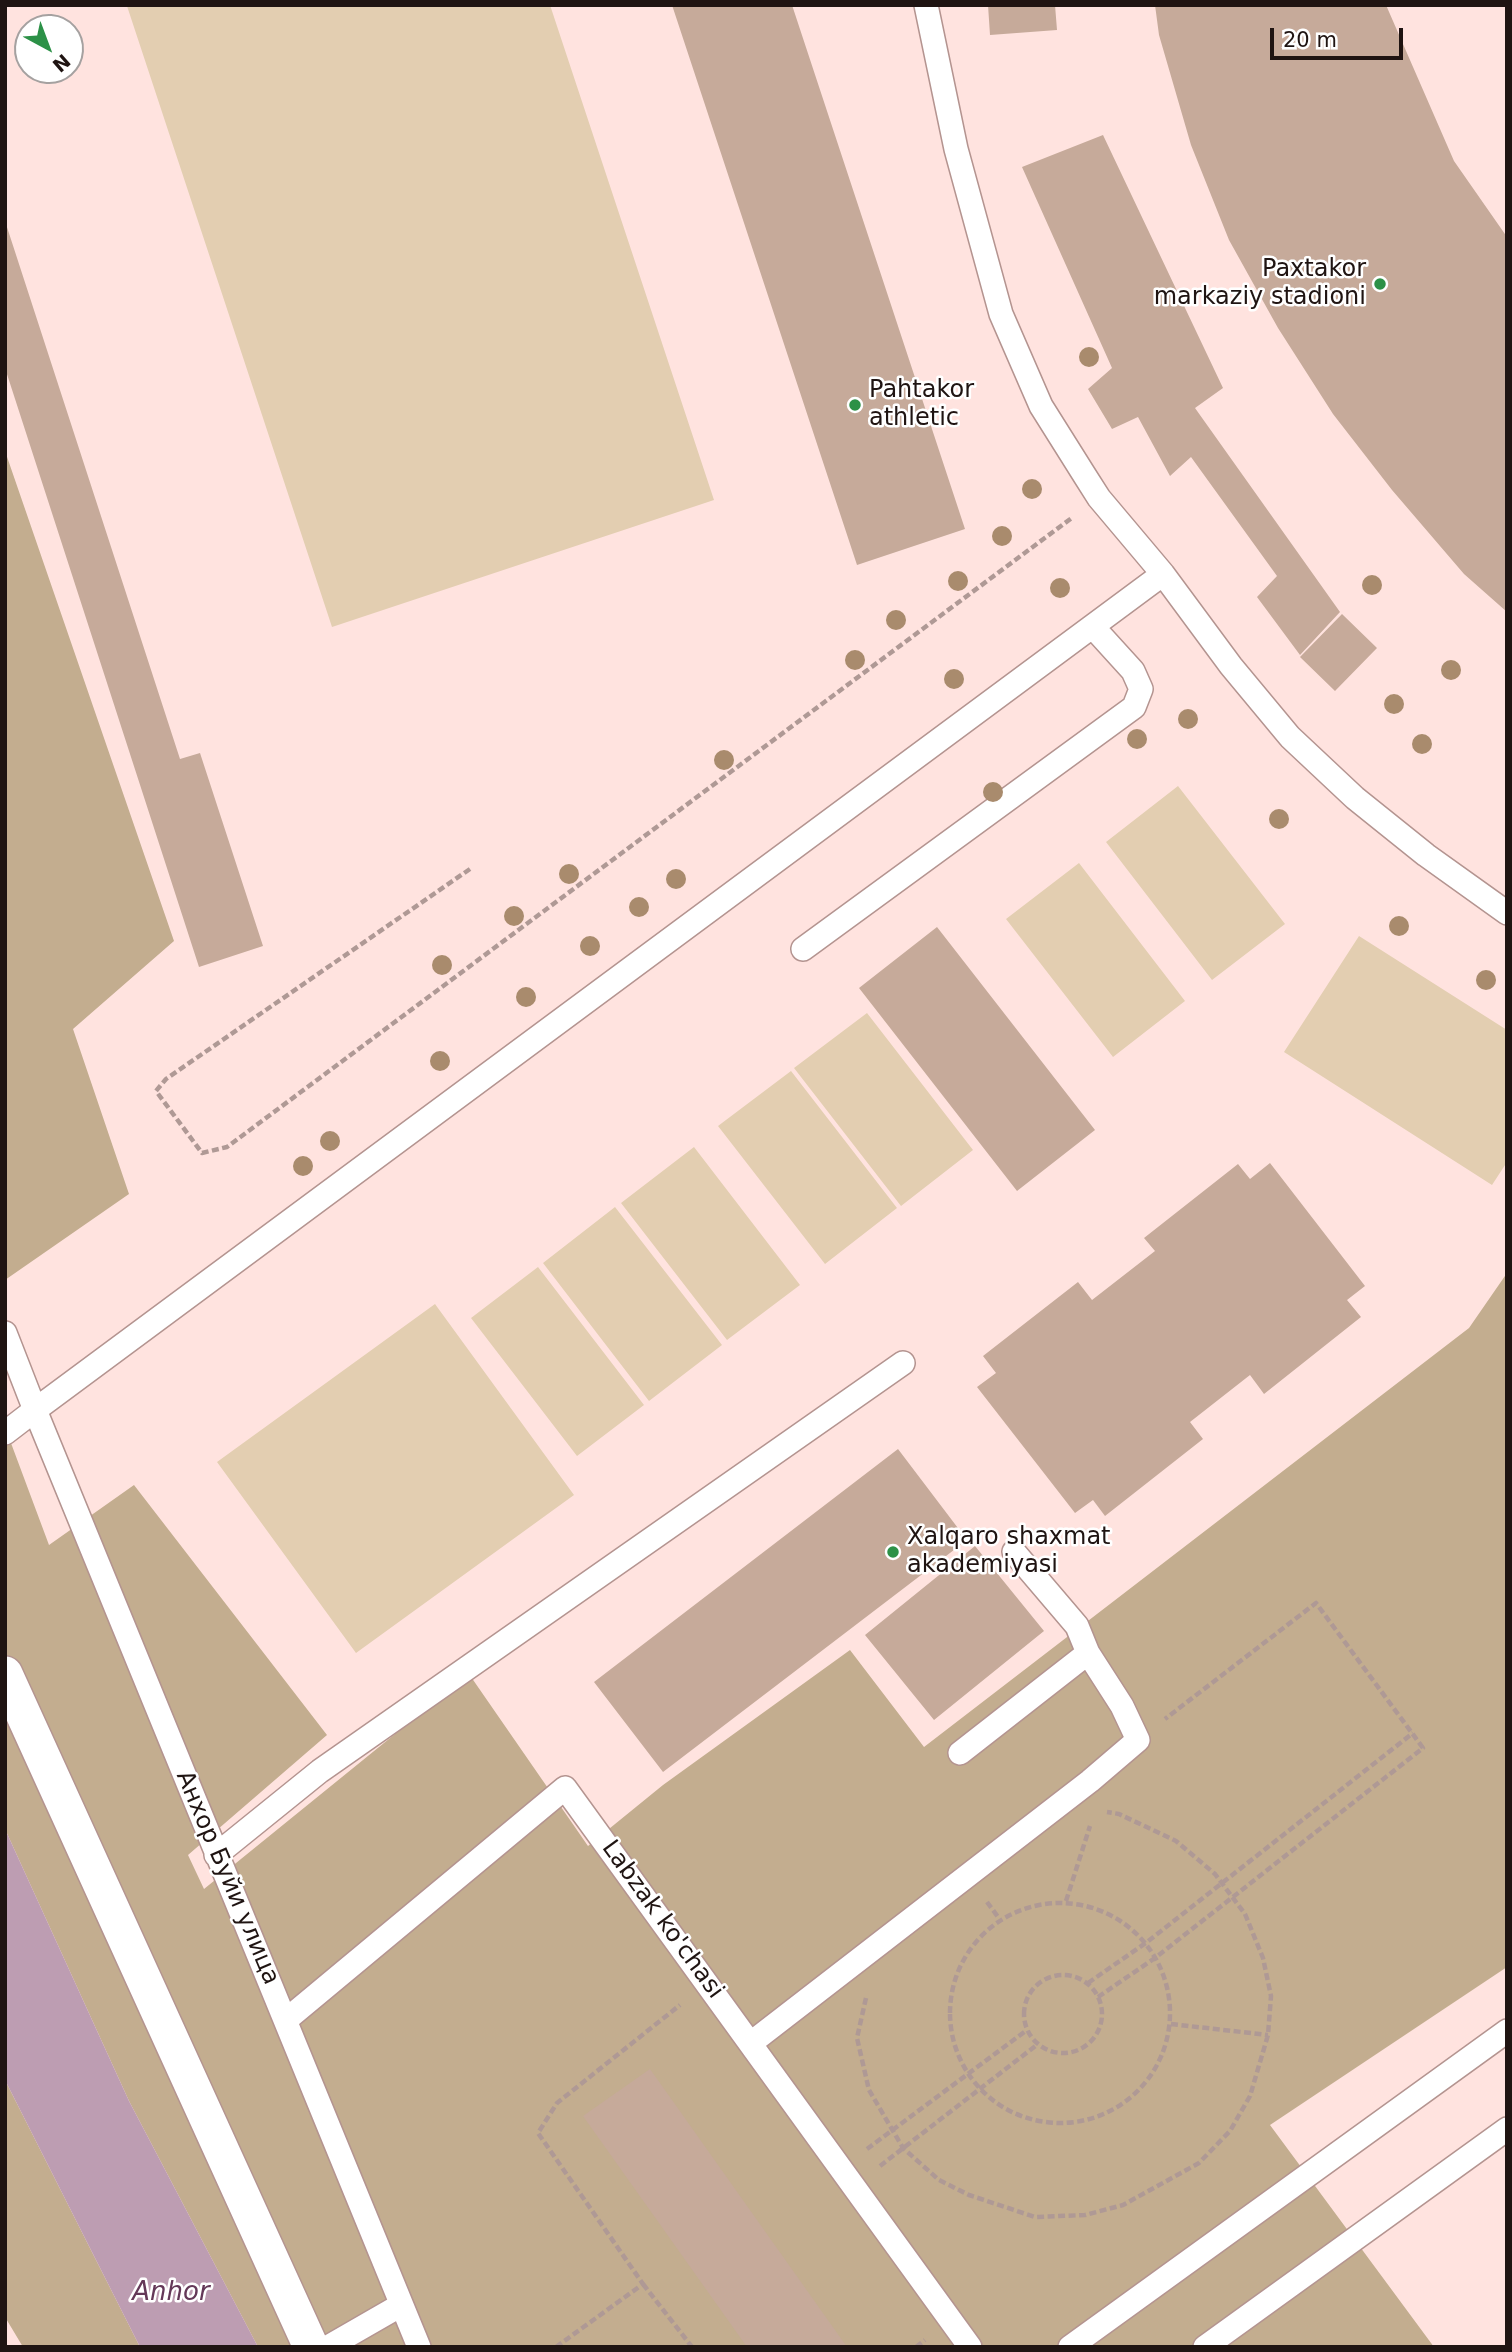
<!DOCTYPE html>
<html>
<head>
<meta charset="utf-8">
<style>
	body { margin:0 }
	#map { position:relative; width:1512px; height:2352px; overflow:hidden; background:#ffe3df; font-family:"DejaVu Sans",sans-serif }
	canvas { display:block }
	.frame { position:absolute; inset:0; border:7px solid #1f1412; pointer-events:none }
	.north { position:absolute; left:14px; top:14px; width:70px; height:70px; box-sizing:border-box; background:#fff; border:2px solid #a5a1a0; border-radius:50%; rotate:139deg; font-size:19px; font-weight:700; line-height:28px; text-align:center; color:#1f1412 }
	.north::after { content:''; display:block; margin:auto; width:24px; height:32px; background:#2c9147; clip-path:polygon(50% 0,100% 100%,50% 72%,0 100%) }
	.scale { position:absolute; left:1270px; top:28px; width:133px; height:32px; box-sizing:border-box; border:4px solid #1f1412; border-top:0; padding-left:9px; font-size:21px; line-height:24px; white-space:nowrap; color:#1f1412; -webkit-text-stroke:5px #fff; paint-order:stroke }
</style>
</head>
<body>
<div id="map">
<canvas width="1512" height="2352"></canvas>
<div class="frame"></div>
<div class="north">N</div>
<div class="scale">20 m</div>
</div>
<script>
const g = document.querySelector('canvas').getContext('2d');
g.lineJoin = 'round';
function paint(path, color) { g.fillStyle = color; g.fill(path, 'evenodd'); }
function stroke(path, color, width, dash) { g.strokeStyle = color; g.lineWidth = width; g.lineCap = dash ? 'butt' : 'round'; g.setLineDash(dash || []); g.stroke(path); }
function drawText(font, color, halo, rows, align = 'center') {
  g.font = font + ' "DejaVu Sans",sans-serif'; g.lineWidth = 5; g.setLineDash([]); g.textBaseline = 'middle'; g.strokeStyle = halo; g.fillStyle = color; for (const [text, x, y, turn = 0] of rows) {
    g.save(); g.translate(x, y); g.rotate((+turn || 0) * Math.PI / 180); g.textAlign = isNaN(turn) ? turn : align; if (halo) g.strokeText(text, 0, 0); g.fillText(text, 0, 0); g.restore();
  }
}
paint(new Path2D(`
	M130,5H550L714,500L332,627L127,6Z
	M1178,786L1285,924L1212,980L1106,842Z
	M1079,863L1185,1001L1113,1057L1006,919Z
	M1359,936L1507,1030V1162L1492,1185L1284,1052Z
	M867,1013L973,1150L901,1206L794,1068Z
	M791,1071L897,1208L825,1264L718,1126Z
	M694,1147L800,1285L727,1340L621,1203Z
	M615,1207L722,1345L649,1401L543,1263Z
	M538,1267L644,1405L577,1456L471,1318Z
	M435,1304L574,1495L356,1653L217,1462Z`), '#e3ceb1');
paint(new Path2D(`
	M5,451L174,941L73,1029L129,1194L5,1280Z
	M1507,1273V1967L1270,2125L1434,2347H258L129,2101L5,1829V1427L49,1545L134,1485L327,1735L188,1855L204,1889L469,1674L588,1846L663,1785L850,1650L924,1747L1469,1328Z
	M5,2080L140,2347H23L5,2317Z`), '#c3ad8f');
paint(new Path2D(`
	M5,1829L129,2101L258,2347H140L5,2080Z`), '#bd9db2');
paint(new Path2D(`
	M672,5H792L965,529L857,565Z
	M988,5H1055L1057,30L990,35Z
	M1155,5H1386L1454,161L1507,237V612L1464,574L1392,490L1333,414L1278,328L1229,240L1191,145L1159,35Z
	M1103,135L1223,388L1195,408L1340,612L1300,655L1257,597L1277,576L1191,457L1170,476L1138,417L1112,429L1088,389L1112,368L1022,167Z
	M5,221L180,759L200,753L263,946L199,967L5,368Z
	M1342,614L1377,648L1335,691L1300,657Z
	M937,927L1095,1130L1017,1191L859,988Z
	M1270,1163L1365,1286L1347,1300L1361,1317L1264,1394L1250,1375L1190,1422L1203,1439L1105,1516L1093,1500L1075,1513L977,1387L996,1373L983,1356L1078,1282L1092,1300L1155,1251L1144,1238L1238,1164L1250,1179Z
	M898,1449L967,1540L663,1772L594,1682Z
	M975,1546L1044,1631L934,1720L865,1635Z
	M650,2069L847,2347H747L583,2116Z`), '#c6aa9a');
const service = new Path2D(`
	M926,5L956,149L1001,314L1041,406L1085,476L1099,498L1163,574L1231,666L1290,737L1355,798L1426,855L1507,913
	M803,949L1134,707L1141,689L1133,671L1093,627
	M5,1333L35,1410L5,1433
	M960,1753L1088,1653
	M216,1855L320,1771L903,1363
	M286,2020L565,1788L970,2347
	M751,2043L1090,1781L1138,1740L1122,1706L1088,1653L1077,1626L1014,1552
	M328,2347L401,2305
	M419,2347L35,1410L1163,574
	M1070,2347L1507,2031
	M1205,2347L1507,2129`);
const pedestrian = new Path2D(`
	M5,1674L311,2347`);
stroke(service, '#b49490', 26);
stroke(pedestrian, '#b49490', 38);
stroke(new Path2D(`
	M470,869L166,1079L156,1091L202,1153L227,1147L1073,517
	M1066,1901L1090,1826
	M987,1902L1001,1921
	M950 2013a110 110 0 1 1 220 0a110 110 0 1 1-220 0Z
	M1024 2014a39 39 0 1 1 78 0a39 39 0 1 1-78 0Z
	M1088,1983L1147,1942L1413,1733
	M1098,1997L1155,1958L1423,1748L1316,1603L1165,1719
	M866,1998L857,2038L869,2090L903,2148L939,2180L969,2195L1035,2217L1085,2215L1123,2205L1199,2163L1230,2131L1250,2096L1268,2035L1271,1996L1263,1958L1245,1914L1215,1874L1176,1841L1119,1814L1107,1812
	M1171,2024L1268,2035
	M867,2149L1027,2030
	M880,2166L1038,2044
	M643,2284L692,2347
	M5,2346L6,2347
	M556,2347L643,2284L538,2133L557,2103L680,2005
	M916,2347L925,2340`), '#af9995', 4.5, [7, 3.5]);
stroke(service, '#fff', 23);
stroke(pedestrian, '#fff', 35);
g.fillStyle = '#a98b6d';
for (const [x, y] of [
	[1089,357],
	[1032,489],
	[1002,536],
	[958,581],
	[1372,585],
	[1060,588],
	[896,620],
	[855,660],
	[1451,670],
	[954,679],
	[1394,704],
	[1188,719],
	[1137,739],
	[1422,744],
	[724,760],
	[993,792],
	[1279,819],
	[569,874],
	[676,879],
	[639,907],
	[514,916],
	[1399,926],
	[590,946],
	[442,965],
	[1486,980],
	[526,997],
	[440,1061],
	[330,1141],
	[303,1166]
]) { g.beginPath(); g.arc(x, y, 10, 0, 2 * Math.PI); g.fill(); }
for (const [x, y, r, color] of [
	[1380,284,7,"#2c9147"],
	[855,405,7,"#2c9147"],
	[893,1552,7,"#2c9147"]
]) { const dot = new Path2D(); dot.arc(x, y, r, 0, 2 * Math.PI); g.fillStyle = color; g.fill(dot); stroke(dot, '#fff', 2.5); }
drawText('24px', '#1f1412', '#fff', [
	["Paxtakor",1366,270,"right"],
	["markaziy stadioni",1366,298,"right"],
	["Pahtakor",869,391],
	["athletic",869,419],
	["Xalqaro shaxmat",907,1538],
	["akademiyasi",907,1566]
], 'left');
drawText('24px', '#1f1412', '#fff', [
	["Анхор Буйи улица",227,1878,67],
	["Labzak ko'chasi",662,1920,54]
]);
drawText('italic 26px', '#643858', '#fff', [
	["Anhor",171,2293]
]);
</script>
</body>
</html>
